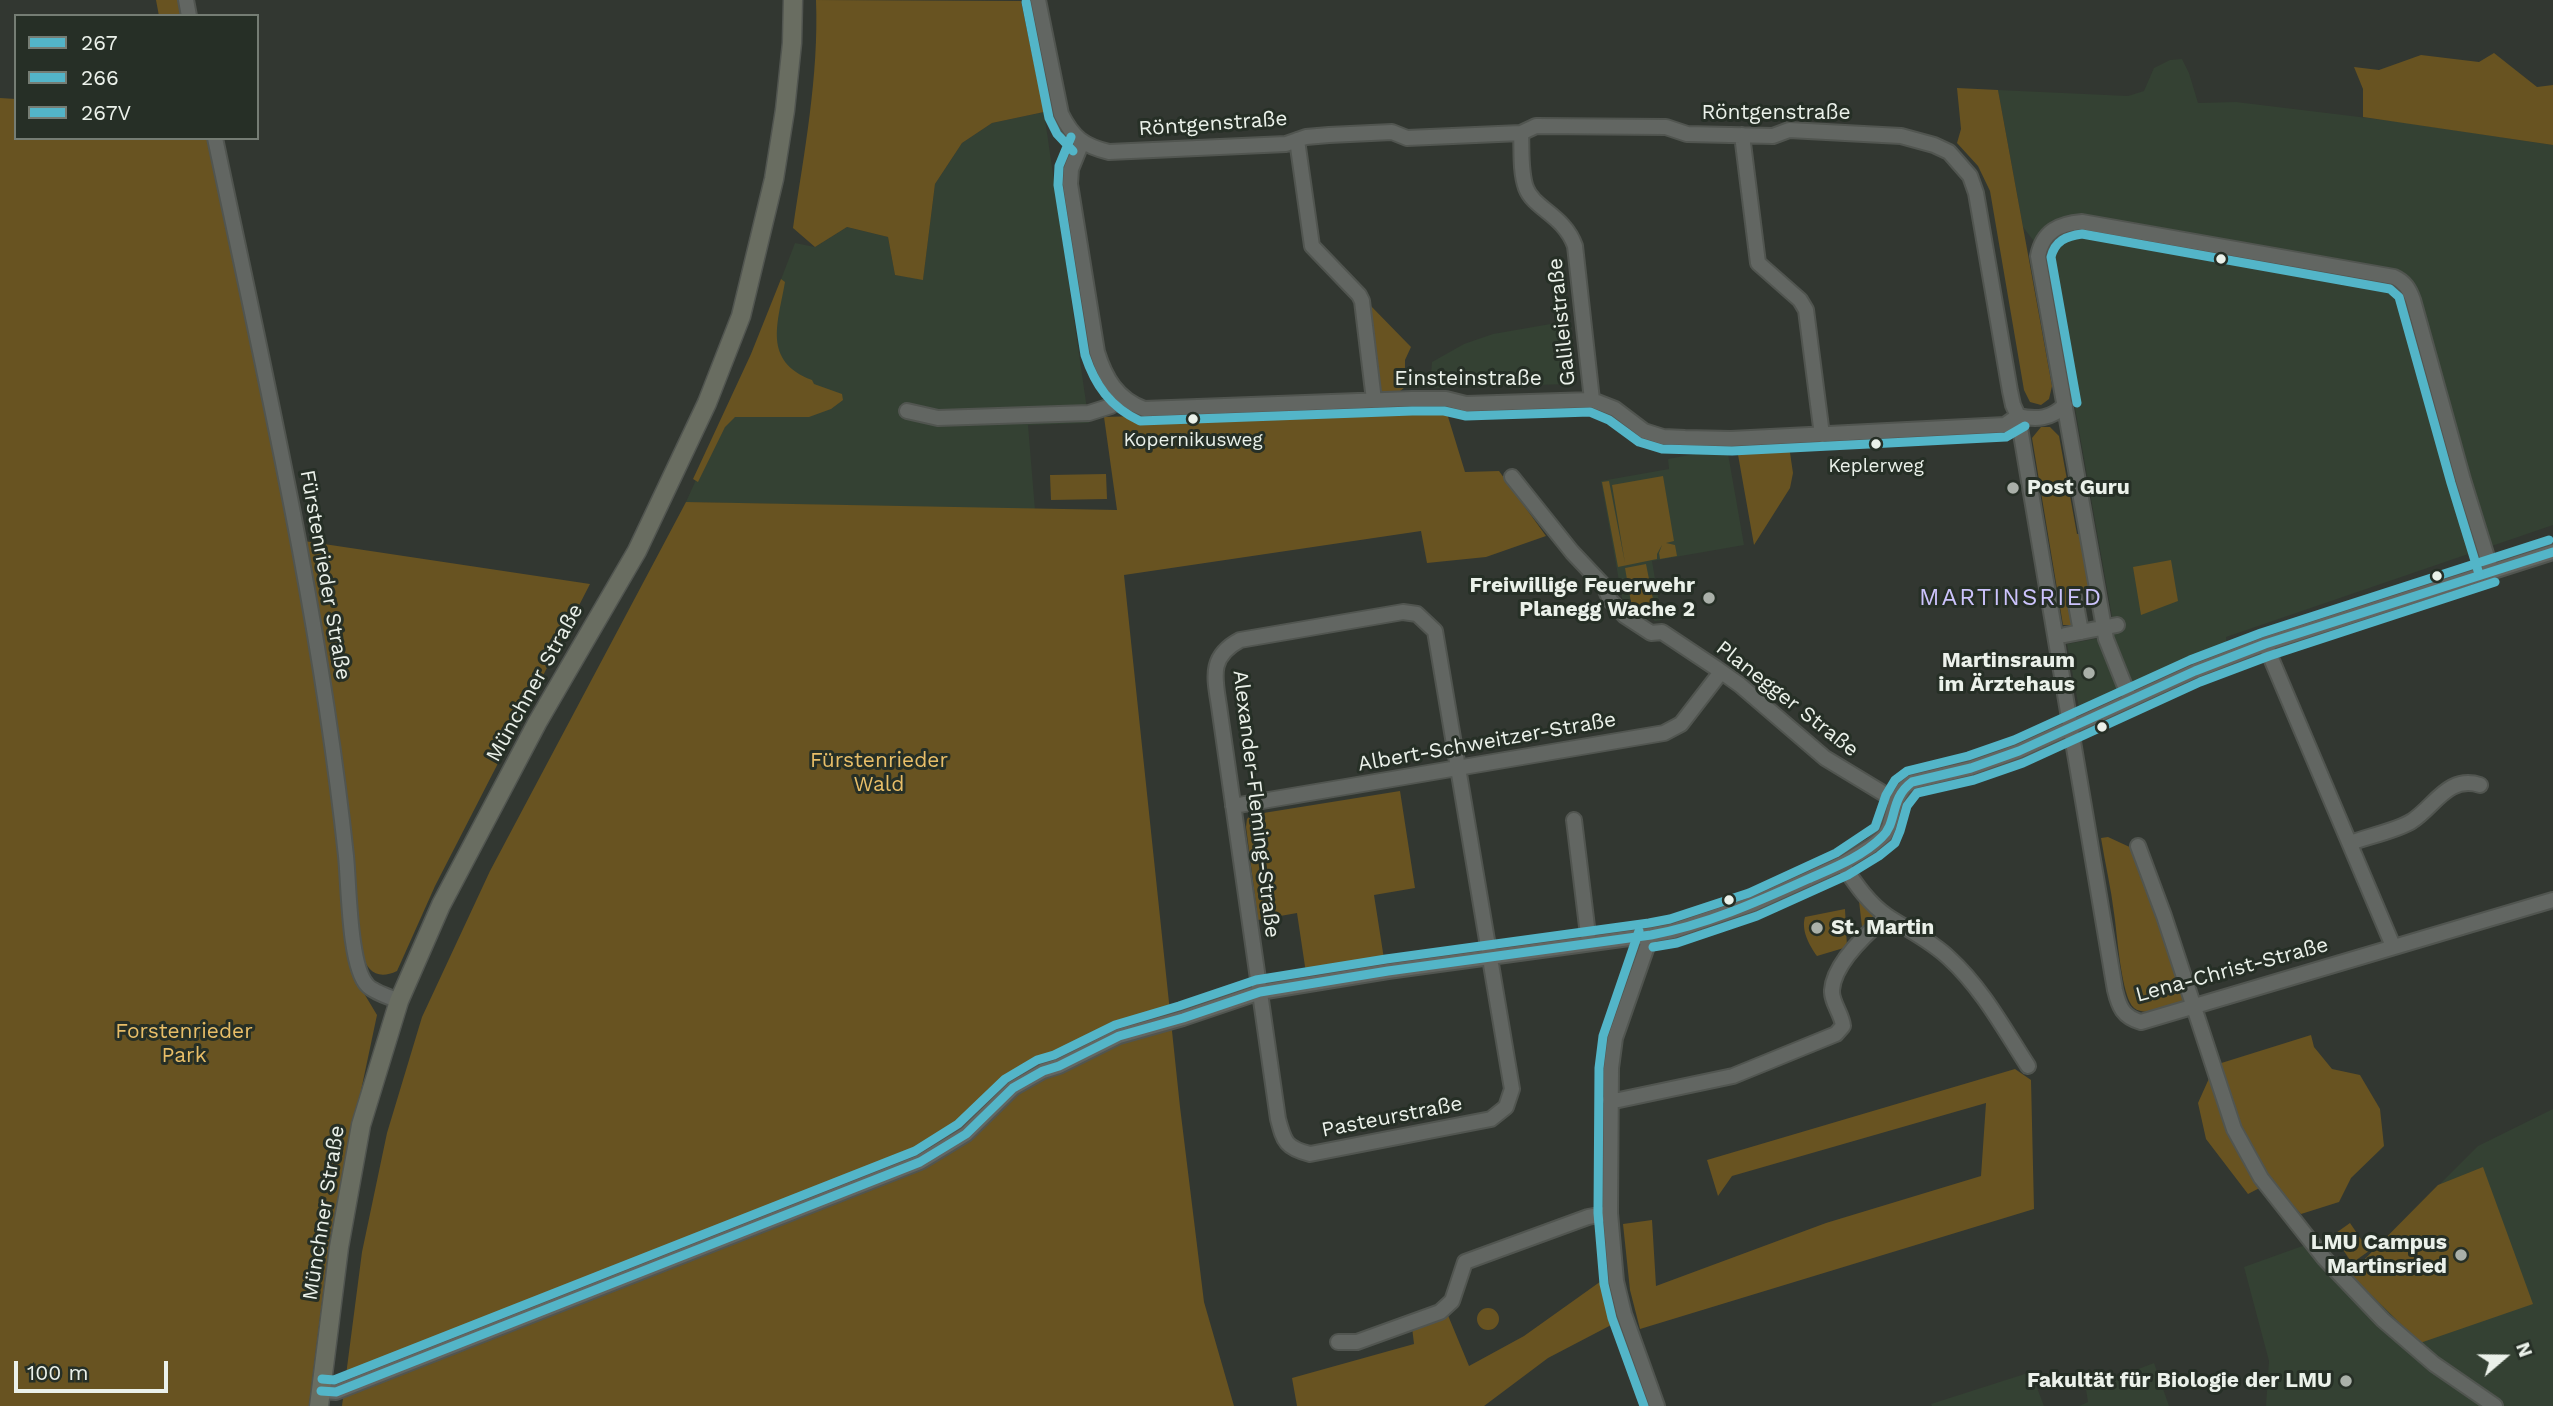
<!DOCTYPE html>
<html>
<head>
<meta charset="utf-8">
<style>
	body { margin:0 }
	#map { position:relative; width:2553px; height:1406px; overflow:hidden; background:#323731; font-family:"Work Sans",sans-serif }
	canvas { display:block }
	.legend { position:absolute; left:14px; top:14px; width:245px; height:126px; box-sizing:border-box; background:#262f26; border:2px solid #757d74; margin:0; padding:9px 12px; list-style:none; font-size:21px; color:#ebf1ea }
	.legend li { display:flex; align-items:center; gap:14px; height:35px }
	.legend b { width:35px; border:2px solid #757d74 }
	.north { position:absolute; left:2469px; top:1322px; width:70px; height:70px; -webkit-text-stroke:5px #262f26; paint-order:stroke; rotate:70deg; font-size:19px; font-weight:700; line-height:28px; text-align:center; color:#ebf1ea }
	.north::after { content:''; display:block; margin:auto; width:24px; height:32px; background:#ebf1ea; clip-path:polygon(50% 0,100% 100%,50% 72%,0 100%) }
	.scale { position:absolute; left:14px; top:1361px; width:154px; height:32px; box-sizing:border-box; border:4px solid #ebf1ea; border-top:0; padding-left:9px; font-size:21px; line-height:24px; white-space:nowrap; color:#ebf1ea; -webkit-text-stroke:5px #262f26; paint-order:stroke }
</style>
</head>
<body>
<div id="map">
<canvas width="2553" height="1406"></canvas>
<ul class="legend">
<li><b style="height:9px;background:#53b5c8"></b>267</li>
<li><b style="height:9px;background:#53b5c8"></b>266</li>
<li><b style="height:9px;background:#53b5c8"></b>267V</li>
</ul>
<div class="north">N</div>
<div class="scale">100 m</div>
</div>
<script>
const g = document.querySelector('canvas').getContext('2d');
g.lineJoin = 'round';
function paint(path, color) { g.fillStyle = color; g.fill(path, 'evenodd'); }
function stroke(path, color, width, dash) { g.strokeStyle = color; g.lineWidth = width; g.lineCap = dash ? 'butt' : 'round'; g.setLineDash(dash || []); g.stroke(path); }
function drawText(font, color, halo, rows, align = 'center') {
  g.font = font + ' "Work Sans",sans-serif'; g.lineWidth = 6; g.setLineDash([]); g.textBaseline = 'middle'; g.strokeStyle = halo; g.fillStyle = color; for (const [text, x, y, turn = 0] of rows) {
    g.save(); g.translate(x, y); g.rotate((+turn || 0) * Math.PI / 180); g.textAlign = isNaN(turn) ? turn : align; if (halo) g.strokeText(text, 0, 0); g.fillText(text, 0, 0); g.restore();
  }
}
paint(new Path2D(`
	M2182,59L2189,73L2198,103L2236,102L2401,122L2553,145V525L2226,637L2227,648L2224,655L2087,712L2079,708L2067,644L2100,638L2114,628L2049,261L2023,227L1998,90L2128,96L2144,91L2154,68L2170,60Z
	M1044,112L1089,423L1028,425L1035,510L686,502L750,360L795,243L815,247L847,227L888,237L895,275L923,279L935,184L962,143L992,123Z
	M1562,322L1570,384L1430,388L1432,362L1464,344L1493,334Z
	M1727,448L1744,545L1652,561L1662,620L1655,621L1648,615L1646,610L1625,614L1601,481L1669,469L1668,459Z
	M2553,1109V1406H2266L2269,1361L2244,1267L2308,1244L2341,1283L2478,1146Z
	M2154,1363L2169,1406H2079L2088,1402L2086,1389Z
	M2031,1372L2044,1406H1932L1931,1404Z`), '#344133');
paint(new Path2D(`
	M156,0H181L184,16H159Z
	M816,0L1021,1L1044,112L992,123L962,143L935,184L923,280L895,275L888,237L847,227L815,247L793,228C804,153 819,76 816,0Z
	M2494,53L2537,87L2553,85V145L2363,117V89L2354,67L2379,70L2421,55L2479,62Z
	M1957,88L1998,90L2052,386L2049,399L2041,405L2030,402L2024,390L1990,191L1978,166L1957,143L1961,129Z
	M0,98L16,99V138H210L295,544L338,822L356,980L377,1015L330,1237L309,1406H0Z
	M781,279L785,282C778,323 762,361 812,380L814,384L842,394L843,400L831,409L809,417H735L725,427L698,482L693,479L751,354Z
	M1369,304L1411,347L1405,360V387L1399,392L1383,393L1377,388Z
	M1445,407L1465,472L1499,471L1546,536L1486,557L1427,563L1421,531L1124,575L1180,1107L1204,1302L1234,1406H342L362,1252L387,1133L422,1017L490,871L686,502L1117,510L1104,417Z
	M2041,427H2050L2059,436L2077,534H2081L2090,587L2072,597L2073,625H2063L2032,438Z
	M1789,446L1793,473L1790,488L1754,545L1737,449Z
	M1106,474L1107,499L1051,500L1050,475Z
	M1663,476L1674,541L1666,543L1675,545L1677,556L1660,559L1659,553L1662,545L1657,554V559L1618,567L1602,482L1609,481L1625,563L1612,485Z
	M304,541L590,584L435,886L397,971C378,980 367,972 362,953L352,853Z
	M2171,560L2178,601L2141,615L2133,567Z
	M1646,564L1654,604L1632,608L1625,568Z
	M1400,791L1415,888L1374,895L1384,959L1306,973L1297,913L1258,920L1246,827L1247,819L1251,815Z
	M2108,837L2134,849L2186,1001C2171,1005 2147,1018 2134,1008C2121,997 2117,931 2114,913C2111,888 2105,863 2101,838Z
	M1862,900L1878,916L1862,927L1859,901Z
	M1845,909L1847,947L1817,956C1809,945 1801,930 1805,917Z
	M2311,1035L2314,1047L2332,1069L2360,1075L2380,1109L2384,1146L2351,1178L2339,1202L2301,1214L2271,1182L2248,1194L2206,1139L2198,1103L2215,1065Z
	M2015,1069L2031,1080L2034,1209L1640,1329L1630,1290L1623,1224L1652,1220L1656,1286L1826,1223L1981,1176L1986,1103L1732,1176L1718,1196L1707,1160Z
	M2483,1167L2533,1304L2420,1343L2350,1274L2438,1185Z
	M2350,1223L2369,1251L2352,1263L2333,1235Z
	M1604,1279L1608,1315L1615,1323L1548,1358L1484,1406H1297L1292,1378L1414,1344L1412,1327L1447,1313L1469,1366L1524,1336Z
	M1477 1319a11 11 0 1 1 22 0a11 11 0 1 1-22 0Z`), '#685321');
const minor = new Path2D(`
	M186,0L189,16
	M1038,0L1061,114C1073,138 1084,146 1109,152L1286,144L1306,137L1329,135L1392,132L1407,138L1521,133L1536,126L1666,127L1687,134L1773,136L1789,130L1901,136L1934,145L1949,152L1970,176L1976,193L2010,391L2013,405L2018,416L2115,990C2119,1007 2123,1017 2141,1022L2553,900
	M1521,133C1522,150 1520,171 1526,188C1534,209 1564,215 1575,246L1592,400
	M1742,135L1758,263L1800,300L1806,310L1822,435
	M215,138C265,376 320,613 346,856C349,884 349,966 367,985C373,992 390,997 399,1001
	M1297,140L1312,246L1359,295L1362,301L1374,400
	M1082,142L1071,169L1070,184L1097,352C1105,378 1117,399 1144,409L1412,399H1446L1466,404L1592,400L1615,409L1644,431L1663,437L1685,438L1731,439L2005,425L2018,416
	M907,411L938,418L1089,413L1111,406L1121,396
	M2018,416C2037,420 2051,419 2065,405
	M1512,477L1572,552L1604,586L1610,600L1625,616L1651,633L1662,632L1716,668L1740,685L1825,758L1896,801
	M2075,599L2081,632
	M1403,612L1417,614L1435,631L1512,1089L1506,1107L1491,1119L1310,1154C1286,1148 1284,1142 1278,1119L1220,713C1216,681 1206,658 1240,640Z
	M2065,635L2117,625
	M2265,644L2393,946
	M2128,694L2106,639L2038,256C2043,231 2059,224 2082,222L2394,277C2405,282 2409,289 2413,300L2463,480L2491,570
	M1233,806L1664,733L1681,724L1721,672
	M1574,820L1589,943
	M2350,843C2366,837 2399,830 2412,821C2435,806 2448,775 2480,785
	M2138,846L2164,916L2234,1129L2261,1178L2324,1258L2383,1320L2434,1364L2495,1406
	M1842,864C1855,883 1868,903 1887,916C1908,930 1930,940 1949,958C1982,988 2004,1029 2028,1066
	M1651,935L1615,1038L1611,1068L1610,1213L1616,1281L1624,1314L1657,1406
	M1610,1100H1619L1733,1076L1836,1034L1843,1026C1842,1014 1831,1002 1832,990C1834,963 1868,932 1887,916
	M1338,1342H1357L1440,1312L1452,1301L1465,1262L1588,1217L1610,1213
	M321,1391L336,1392L920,1162L966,1134L1013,1088L1043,1071L1059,1066L1119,1036L1183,1018L1260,992L1388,971L1651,935L1673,931L1753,904L1842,864L1872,846L1885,835L1889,827L1896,801L1904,788L1912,782L1971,768L2019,751L2195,671L2265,644L2553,552`);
const major = new Path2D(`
	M319,1406L339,1247L361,1125L399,1001L441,905L537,723L637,551L707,403L741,316L774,179L785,110L792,43L793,0`);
stroke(minor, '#515550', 18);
stroke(major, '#515550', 21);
stroke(minor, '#626662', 14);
stroke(major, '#696d61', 18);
stroke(new Path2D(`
	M321,1391L336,1392L920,1162L966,1134L1013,1088L1043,1071L1059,1066L1119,1036L1183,1018L1260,992L1388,971L1651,935C1706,925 1757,902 1808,879C1833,868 1862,857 1882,837C1898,822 1889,799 1912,782L1971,768L2019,751L2195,671L2265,644L2553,552`), '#53b5c8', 9);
stroke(new Path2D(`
	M1026,2L1049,118L1057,134L1073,151
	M1071,137L1059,166L1058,185L1085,355C1095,385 1110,407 1140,421L1412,411H1444L1466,416L1590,412L1609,420L1639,442L1662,449L1732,451L2006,437L2025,426
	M2077,403L2051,257C2055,241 2066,236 2082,234L2390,289L2399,297L2451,483L2479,574
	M1639,931L1603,1036L1599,1068L1598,1213L1604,1284L1612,1318L1644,1406
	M1653,947L1677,943L1757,916L1848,875L1879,856L1895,843L1900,831L1907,806L1917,793L1974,780L2023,763L2200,682L2269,656L2495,582`), '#53b5c8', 9);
stroke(new Path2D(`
	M322,1379L334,1380L915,1151L958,1124L1005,1079L1037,1060L1054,1055L1115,1025L1179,1006L1256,980L1386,959L1649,923L1670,919L1749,893L1836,853L1875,827L1886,795L1895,780L1907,771L1968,756L2014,740L2190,660L2261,633L2549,540`), '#53b5c8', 9);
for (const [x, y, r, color] of [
	[2221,259,6,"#ebf1ea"],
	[1193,419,6,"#ebf1ea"],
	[1876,444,6,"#ebf1ea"],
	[2013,488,7,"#aab0a9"],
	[2437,576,6,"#ebf1ea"],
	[1709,598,7,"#aab0a9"],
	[2089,673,7,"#aab0a9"],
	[2102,727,6,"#ebf1ea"],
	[1729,900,6,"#ebf1ea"],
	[1817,928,7,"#aab0a9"],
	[2461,1255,7,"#aab0a9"],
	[2346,1381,7,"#aab0a9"]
]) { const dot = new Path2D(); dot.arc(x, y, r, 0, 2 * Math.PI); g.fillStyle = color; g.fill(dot); stroke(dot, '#262f26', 2.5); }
drawText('19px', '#ebf1ea', '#262f26', [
	["Kopernikusweg",1193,440],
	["Keplerweg",1876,466]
]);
drawText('21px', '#ebf1ea', '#262f26', [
	["Röntgenstraße",1776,113],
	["Röntgenstraße",1213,124,-4],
	["Galileistraße",1562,322,-96],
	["Einsteinstraße",1468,379],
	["Fürstenrieder Straße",325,575,80],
	["Münchner Straße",535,683,-61],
	["Planegger Straße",1787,699,38],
	["Albert-Schweitzer-Straße",1487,742,-10],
	["Alexander-Fleming-Straße",1256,804,83],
	["Lena-Christ-Straße",2232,970,-15],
	["Pasteurstraße",1392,1117,-11],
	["Münchner Straße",324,1213,-81]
]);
drawText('bold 21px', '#ebf1ea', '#262f26', [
	["Post Guru",2027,488,"left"],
	["Freiwillige Feuerwehr",1695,586],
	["Planegg Wache 2",1695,610],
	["Martinsraum",2075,661],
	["im Ärztehaus",2075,685],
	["St. Martin",1831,928,"left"],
	["LMU Campus",2447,1243],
	["Martinsried",2447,1267],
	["Fakultät für Biologie der LMU",2332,1381]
], 'right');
drawText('21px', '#e8be68', '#262f26', [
	["Fürstenrieder",879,761],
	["Wald",879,785],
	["Forstenrieder",184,1032],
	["Park",184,1056]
]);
g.letterSpacing = '2px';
drawText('24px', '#ccc3fc', '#262f26', [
	["MARTINSRIED",2011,598]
]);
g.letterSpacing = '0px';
</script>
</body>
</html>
